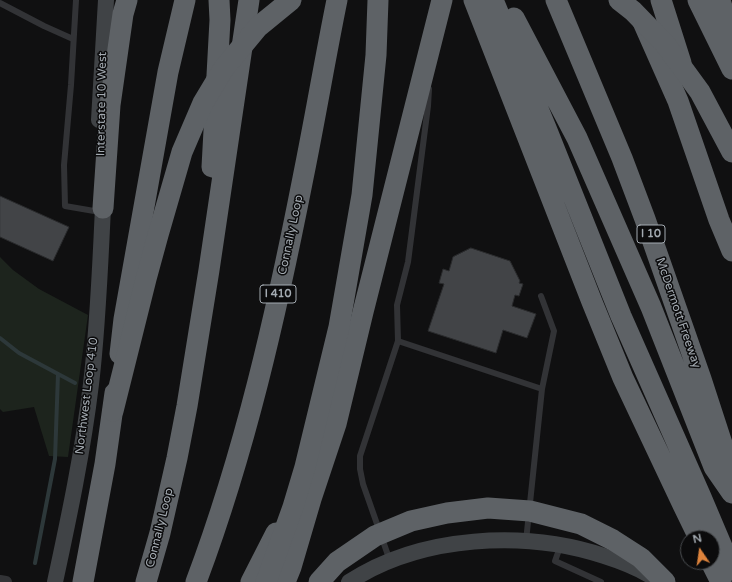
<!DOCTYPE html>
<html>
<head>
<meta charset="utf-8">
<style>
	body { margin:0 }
	#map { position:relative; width:732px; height:582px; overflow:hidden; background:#101011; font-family:"Varela Round",sans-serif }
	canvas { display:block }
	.north { position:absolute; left:680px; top:530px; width:40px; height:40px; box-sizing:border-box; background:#0b0b0c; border:1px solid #484b4e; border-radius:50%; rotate:347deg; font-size:11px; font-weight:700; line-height:16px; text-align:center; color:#a3aab1 }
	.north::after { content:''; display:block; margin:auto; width:14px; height:18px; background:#dd833c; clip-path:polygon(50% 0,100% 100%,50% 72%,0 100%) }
</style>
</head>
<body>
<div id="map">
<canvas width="732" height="582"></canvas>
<div class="north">N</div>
</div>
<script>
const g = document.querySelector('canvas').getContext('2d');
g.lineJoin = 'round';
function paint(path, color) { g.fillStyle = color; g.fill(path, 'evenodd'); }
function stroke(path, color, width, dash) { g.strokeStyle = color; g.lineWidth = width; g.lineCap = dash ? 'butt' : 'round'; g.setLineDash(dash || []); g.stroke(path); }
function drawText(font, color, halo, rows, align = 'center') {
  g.font = font + ' "Varela Round",sans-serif'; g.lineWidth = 3; g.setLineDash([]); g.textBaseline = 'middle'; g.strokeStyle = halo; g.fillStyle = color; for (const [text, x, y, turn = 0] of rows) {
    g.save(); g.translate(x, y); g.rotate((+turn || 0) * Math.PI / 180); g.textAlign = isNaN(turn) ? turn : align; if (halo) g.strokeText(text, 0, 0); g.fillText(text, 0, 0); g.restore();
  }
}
paint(new Path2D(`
	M0,257L13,270L39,289L88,315L68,457L49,456L34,407L3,412L0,409Z`), '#1d241d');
stroke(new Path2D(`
	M0,338L19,353L75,383
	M35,563L55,459L58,374`), '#2d383a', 4);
const building = new Path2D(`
	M0,196L69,227L53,261L0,237Z
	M471,248L510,261L520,281L519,283L523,284L519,296L515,295L512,306L536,314L527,338L503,330L496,353L428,331L444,284L439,283L443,269L449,271L453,257Z`);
paint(building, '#424447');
stroke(building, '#2a2b2d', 1);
stroke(new Path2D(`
	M76,0L71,85L64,165L65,206L100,212
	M0,3L44,26L73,39
	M398,341L542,389
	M526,541L542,389L554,331L541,296
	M560,547L555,561L601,582
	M390,561L363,484L360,469V456L398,341L397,305L408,262L428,106L429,89`), '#323336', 6);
stroke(new Path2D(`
	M0,581L6,582`), '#323336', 12);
stroke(new Path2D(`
	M99,120L106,0
	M55,582C69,517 83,451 91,384C98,326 100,267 103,208L102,197
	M349,582C421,535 525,530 604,556C623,562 641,569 657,580`), '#404346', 16);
stroke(new Path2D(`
	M474,0L592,302L623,378L683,505L699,538
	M493,0L546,128L621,316L701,497L732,570
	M556,0L622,158L645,219L701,379L732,474
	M661,0L681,63
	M698,0L732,69
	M720,0L732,42
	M514,18L577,138L651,307L714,467L732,493
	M643,22L678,101L719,220L732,251
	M212,167L220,20L219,0
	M103,208L110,105L123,14L127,0
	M120,354L124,319L168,72L185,0
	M711,562L721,582
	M83,582L105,464L115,393
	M146,582L160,533L177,458L187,406L209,270L249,0
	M196,582C245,452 276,315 303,178C315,119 325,59 337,0
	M251,582L276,533
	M285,582L291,567L311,499L336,424L363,312L442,0`), '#5e6266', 21);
stroke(new Path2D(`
	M619,0L633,11L665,44L700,92L732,152
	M113,411L146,279L158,235L182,152L203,103L224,68L258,27L291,0
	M266,582L293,507L305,467L339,327L362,195L376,55L378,0
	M319,582L337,562L375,536L411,521L447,513L488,508L530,511L581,524L613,540L641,558L665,582`), '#5e6266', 21);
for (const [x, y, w] of [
	[651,234,28],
	[278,294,36]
]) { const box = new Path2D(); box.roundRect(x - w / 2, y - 9, w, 18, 3); g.fillStyle = '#0b0b0c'; g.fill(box); stroke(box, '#a3aab1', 1); }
drawText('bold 11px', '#a3aab1', null, [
	["I 10",651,234],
	["I 410",278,294]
]);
drawText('12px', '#a3aab1', '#0b0b0c', [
	["Interstate 10 West",102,104,-89],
	["Connally Loop",291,235,-78],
	["McDermott Freeway",678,313,71],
	["Northwest Loop 410",87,396,-83],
	["Connally Loop",160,528,-76]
]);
</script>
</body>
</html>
